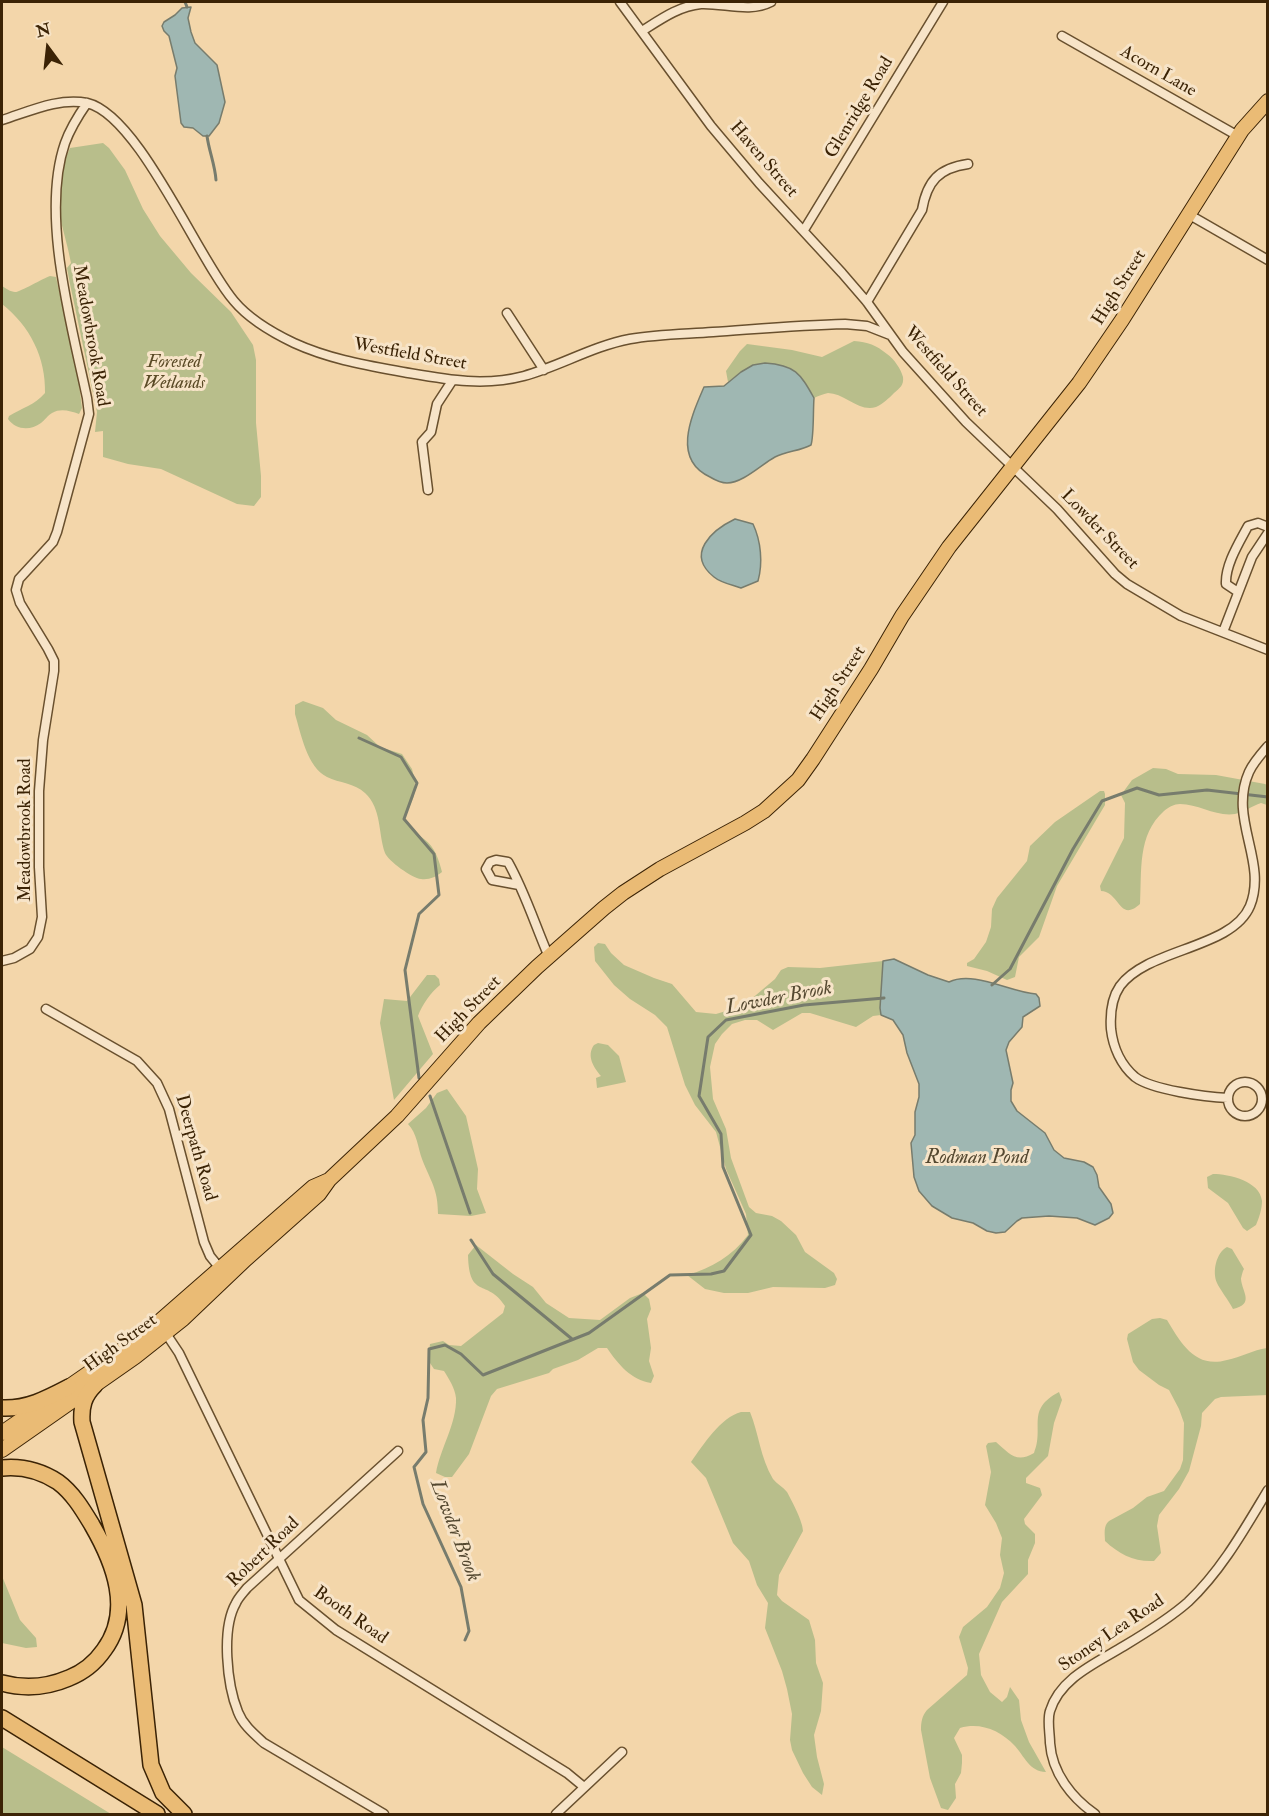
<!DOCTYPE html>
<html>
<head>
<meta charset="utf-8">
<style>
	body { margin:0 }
	#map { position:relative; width:1269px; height:1816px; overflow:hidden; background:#f3d6aa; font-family:"IM FELL Double Pica",serif }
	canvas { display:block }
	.frame { position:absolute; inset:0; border:3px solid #3b2305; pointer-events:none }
	.north { position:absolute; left:18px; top:18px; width:60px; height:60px; -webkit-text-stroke:4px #f7e4c8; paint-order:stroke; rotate:345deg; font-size:16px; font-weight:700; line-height:24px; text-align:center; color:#3b2305 }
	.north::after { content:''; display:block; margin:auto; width:21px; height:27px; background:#3b2305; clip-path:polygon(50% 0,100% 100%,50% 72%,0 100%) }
</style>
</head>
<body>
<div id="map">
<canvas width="1269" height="1816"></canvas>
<div class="frame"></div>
<div class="north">N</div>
</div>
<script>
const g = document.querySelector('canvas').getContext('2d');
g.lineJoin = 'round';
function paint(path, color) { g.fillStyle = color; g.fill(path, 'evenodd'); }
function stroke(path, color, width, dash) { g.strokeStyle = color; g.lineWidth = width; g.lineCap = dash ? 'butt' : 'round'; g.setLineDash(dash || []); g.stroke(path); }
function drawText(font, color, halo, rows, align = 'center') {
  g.font = font + ' "IM FELL Double Pica",serif'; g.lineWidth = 6; g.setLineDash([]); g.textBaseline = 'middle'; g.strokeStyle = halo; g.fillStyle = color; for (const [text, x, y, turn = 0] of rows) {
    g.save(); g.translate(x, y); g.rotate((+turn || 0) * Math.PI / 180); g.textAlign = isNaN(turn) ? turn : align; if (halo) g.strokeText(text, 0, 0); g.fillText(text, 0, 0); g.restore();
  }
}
paint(new Path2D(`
	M103,143L109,148L125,170L143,209L160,236L191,273L231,312L253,345L256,360V423L261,476V497L254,506L237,504L161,469L128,464L103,457V431L95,432L97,412L70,284L67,268L71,263C67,238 51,198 58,174C61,165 67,156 70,148Z
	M50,276L56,277L78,376L82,408L79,414C70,411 61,408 52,413C48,415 45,420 41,423C30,431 16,430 8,419L9,416C22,408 35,405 45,393C46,358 30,326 2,304V286C5,288 11,292 15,292C18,293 44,278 50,276Z
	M854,341C868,342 876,345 887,354C894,359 901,369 903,377C904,385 900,388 894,393C889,398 883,404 876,407C860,413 844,393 828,393C823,394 818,396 814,398L805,382L741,372L728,382L726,371L740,351L747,344L792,350L822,357Z
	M303,701L323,708L336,720L367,735L380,747L402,754L412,769L415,781L414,796L405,818C410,829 415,832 424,839C435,847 439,860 442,872C436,877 429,880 421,879C412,878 388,861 385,853C378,833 382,809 365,793C355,783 339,783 327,777C307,767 301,734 295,714V705Z
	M1153,768L1166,769L1178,774L1216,775L1265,784L1267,785V805L1261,803C1252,806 1244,812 1235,814C1216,817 1199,804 1180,804C1174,804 1169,807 1164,811C1137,835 1142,871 1140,904C1119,923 1120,892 1101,891L1100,886L1124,838L1125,803L1121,795L1132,780Z
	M1100,791H1104L1105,794V805L1057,886L1039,937L1019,957L1015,977L1007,980L987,971L967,966V963L974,959L986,942L991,927L992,909L997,898L1027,861L1030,846L1055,822Z
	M598,943L605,944L611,953L624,965L654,978L672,984L696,1012L716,1014L743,1006L775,979L781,970L788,967L820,968L883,961L881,1015L873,1016L856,1027L810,1013H802L773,1030L757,1020H745L732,1024L722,1034L715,1044L710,1067L713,1099L726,1129L731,1158L749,1207L756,1213L772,1216L781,1221L796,1235L805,1252L834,1273L837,1279L835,1285L825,1288L773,1287L748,1293H724L705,1289L687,1275C712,1268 732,1256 748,1235L746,1214L726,1169L716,1132L695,1105L685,1085L667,1027L655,1015L630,999L614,985L595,961L594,947Z
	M427,975H435L439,979L440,985C431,992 422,1005 418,1016L433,1054L394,1100L380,1023L384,999L407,1001Z
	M598,1043L608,1045L619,1056L626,1082L597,1088L596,1078L601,1076C594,1068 586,1056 594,1045Z
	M447,1089L466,1116L478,1169L477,1189L486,1213L471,1216L438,1214C438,1189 431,1182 422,1159C418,1148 417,1133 408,1124L426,1108L437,1093Z
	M1213,1174C1229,1174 1260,1181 1262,1201C1262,1209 1259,1218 1256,1225L1247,1231L1243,1228L1228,1203L1208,1188L1207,1177Z
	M476,1245L513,1274L533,1287L546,1303L569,1318L600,1320L630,1298L643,1293L649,1299L651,1309L647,1319L651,1348L649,1361L654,1376L651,1383C631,1380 618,1364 607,1348H598L578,1360L553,1369L549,1373L497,1389L491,1396L469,1454L452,1477H445L436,1473C440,1449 457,1423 456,1398C455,1388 449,1379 444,1371L434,1369L428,1360L430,1344L443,1341L449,1345L461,1346L503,1313L505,1306C487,1278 469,1300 468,1255Z
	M1227,1247L1232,1249L1244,1269C1243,1270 1241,1278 1241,1279C1242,1292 1255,1304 1233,1309C1229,1301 1219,1288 1217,1283C1212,1272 1216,1253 1227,1247Z
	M1160,1318L1167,1320C1181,1343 1195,1369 1227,1360C1241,1357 1253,1350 1267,1348L1268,1395L1221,1397L1215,1399L1202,1413L1201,1426L1189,1471L1179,1489L1159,1515L1157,1526L1161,1553L1154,1561C1134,1562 1119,1554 1105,1541C1105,1534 1103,1526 1109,1521L1133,1508L1147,1497L1164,1491L1180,1469L1183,1460L1184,1423L1179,1409L1169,1390L1159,1385L1139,1370L1133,1362L1127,1339L1128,1334L1152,1319Z
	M1059,1392L1062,1400L1054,1423L1048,1456L1026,1478V1483L1040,1488L1042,1495L1024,1519L1025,1524L1035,1534V1543L1028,1560V1574L1002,1602L979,1654L981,1675L990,1692L1002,1702L1007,1697L1010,1687L1019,1700L1021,1720L1029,1742L1046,1772C1030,1772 1024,1756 1015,1746C1000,1730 980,1722 960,1728L954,1738L962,1755V1763L961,1773L955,1784L956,1798L948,1810L941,1808L930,1778L921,1730C921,1722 922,1716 927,1710L967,1675L968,1668L959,1637L963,1627L987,1607L1000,1588L1004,1573L1000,1555L1002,1538L996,1523L985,1505L991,1472L986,1446L988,1443L996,1442C1009,1453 1016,1464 1034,1453C1045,1427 1025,1410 1059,1392Z
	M741,1412H750C759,1434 760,1457 773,1479C777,1484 783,1487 787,1492C792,1501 803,1522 803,1531L779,1575L777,1595L782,1601L809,1620L815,1640L816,1663L823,1683L821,1711L814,1735L817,1757L824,1784L822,1795L812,1787L803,1773L792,1750L790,1740L792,1714L787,1689L782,1671L765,1628L768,1603L757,1585L749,1561L733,1543L706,1478L691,1462C703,1445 721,1417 741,1412Z
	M2,1576L20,1620L36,1638L37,1647L26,1648L2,1643Z
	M2,1747L111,1814H2Z`), '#b8be8b');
const water = new Path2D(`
	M191,7L188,18L191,32L195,43L217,65L225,102L219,123L209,136H203L193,128L184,127L181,123L175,76L177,68L169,36L164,31L162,26L164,22L175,15L182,8Z
	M765,363C795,365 800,373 814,398C813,411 814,435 811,445C800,451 787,451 775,457C762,464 743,483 727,483C721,483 715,480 710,477C671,459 692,415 704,387L724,386L741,372L753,365Z
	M735,519L753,524C761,541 763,563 758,581L741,588C733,585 721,583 714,577C685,554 712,530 735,519Z
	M894,959L928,975L949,982C973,970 1010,992 1036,994L1039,998L1040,1006L1023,1017L1022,1027L1009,1042L1006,1050L1013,1083L1011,1090V1101L1017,1111L1045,1133L1054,1150L1064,1158L1084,1162L1093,1167L1097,1175L1099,1187L1111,1204L1113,1213L1109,1218L1095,1225L1077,1218L1049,1216L1022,1218L1017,1221L1005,1232L996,1233L987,1231L973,1223L952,1218L932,1206L919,1191L914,1177L911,1143L915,1135V1112L919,1097V1084L907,1053L903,1035L893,1020L881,1015L880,1008L883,961Z`);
paint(water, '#9fb7b2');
stroke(water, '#777c6d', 1.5);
stroke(new Path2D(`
	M185,2L187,7
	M207,136C209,151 215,165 216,180
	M359,738L401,757L417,783L404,819L434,854L439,895L419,914L405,970L419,1078
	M992,985L1010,969L1073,849L1102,801L1137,788L1159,795L1207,790L1268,797
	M430,1096L470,1213
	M471,1240L493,1274L572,1339
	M465,1640L469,1631L461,1587L423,1504L414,1467L426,1452L423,1420L428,1398L429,1349L445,1345L461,1354L483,1375L589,1333L670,1275L711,1274L724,1271L751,1235L723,1167L721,1134L699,1096L708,1037L726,1020L804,1005L884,998`), '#777c6d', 3);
const minor = new Path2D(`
	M620,2L711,126L759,183L842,273L867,302L903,352L966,422L1057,509L1115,574L1127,584L1181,616L1268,650
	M642,31C661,19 679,6 701,4C724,3 750,13 771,2
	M1062,36L1238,136
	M2,120C28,112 59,97 87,103C139,115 198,259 234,301C249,319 273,333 294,343C329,359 365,365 403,372C444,379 482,387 524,376C560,366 593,346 630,339C657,334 686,334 713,332C757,329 801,325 845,324L867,326L890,335
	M1188,214L1268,260
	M804,230L943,2
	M867,302L922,210C927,181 939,168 968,164
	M507,313L544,370
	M428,490L422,442L431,432L437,404L452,381
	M1238,592L1226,584C1225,565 1239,543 1248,526L1258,523L1268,527
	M1223,632L1252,557L1268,533
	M519,885L492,880L486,869L490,862L496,860L508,862C525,892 535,925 549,957
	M2,961L14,958L30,949L38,937L42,917L39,867V791L43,740L54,671V661L48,649L20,603L16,590L19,579L53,542L57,532L89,414L87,398C72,326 40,215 65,143C70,129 78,116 87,103
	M46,1009L137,1061L157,1083L169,1109L204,1242L210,1256L223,1272
	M1228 1099a17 17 0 1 1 34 0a17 17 0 1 1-34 0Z
	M1228,1098C1206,1097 1152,1090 1135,1077C1121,1065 1113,1047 1111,1029C1110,1014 1111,999 1120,986C1148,948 1232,949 1250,906C1268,861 1228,819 1249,772C1253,763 1261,754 1268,746
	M163,1329L179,1353L299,1600L336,1630L567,1773L584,1787
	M384,1814L264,1743C254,1734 243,1725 238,1712C227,1685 221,1629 236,1603C238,1598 243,1593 247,1588L398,1451
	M556,1814L622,1752
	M1095,1814C1072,1798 1052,1773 1050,1743C1050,1734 1047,1720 1050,1711C1060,1678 1096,1663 1124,1646C1144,1634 1170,1618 1188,1602C1221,1571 1244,1530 1268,1490`);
const primary = new Path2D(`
	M2,1433L145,1334L313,1187L329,1180
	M2,1450L135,1357L183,1319L246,1259L319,1194L329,1180L397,1116L479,1023L537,967L604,908L623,893L660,869L745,823L764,811L798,780L813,759L871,669L902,616L949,547L1079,383L1122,320L1242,130L1268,101`);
const motorway = new Path2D(`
	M95,1385C84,1396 81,1406 82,1422L134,1605L151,1765L163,1793L184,1814
	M2,1408C27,1409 46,1399 69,1387
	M2,1468C22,1466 41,1471 58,1482C73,1493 83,1510 92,1525C114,1563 133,1611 104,1650C95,1663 84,1672 69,1678C48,1687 24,1689 2,1683
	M2,1718L157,1814`);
stroke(minor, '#69502e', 11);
stroke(primary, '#3b2305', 16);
stroke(motorway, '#3b2305', 18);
stroke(minor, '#f7e4c8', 8);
stroke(primary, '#eabb75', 14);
stroke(motorway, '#eabb75', 15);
drawText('18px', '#3b2305', '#f7e4c8', [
	["Acorn Lane",1158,72,30],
	["Glenridge Road",860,108,-59],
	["Haven Street",763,160,49],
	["High Street",1120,288,-58],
	["Meadowbrook Road",90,336,80],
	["Westfield Street",410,355,10],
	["Westfield Street",945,372,48],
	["Lowder Street",1099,530,46],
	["High Street",839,684,-57],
	["Meadowbrook Road",26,830,-90],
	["High Street",469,1010,-46],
	["Deerpath Road",195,1148,74],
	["High Street",121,1344,-36],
	["Robert Road",264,1553,-44],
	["Booth Road",350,1616,35],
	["Stoney Lea Road",1112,1634,-34]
]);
drawText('italic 18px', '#5a4a26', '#f7e4c8', [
	["Forested",174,363],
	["Wetlands",174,384]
]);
drawText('italic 20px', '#544830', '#f7e4c8', [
	["Lowder Brook",779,999,-11],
	["Rodman Pond",977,1159],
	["Lowder Brook",454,1531,69]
]);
</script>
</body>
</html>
